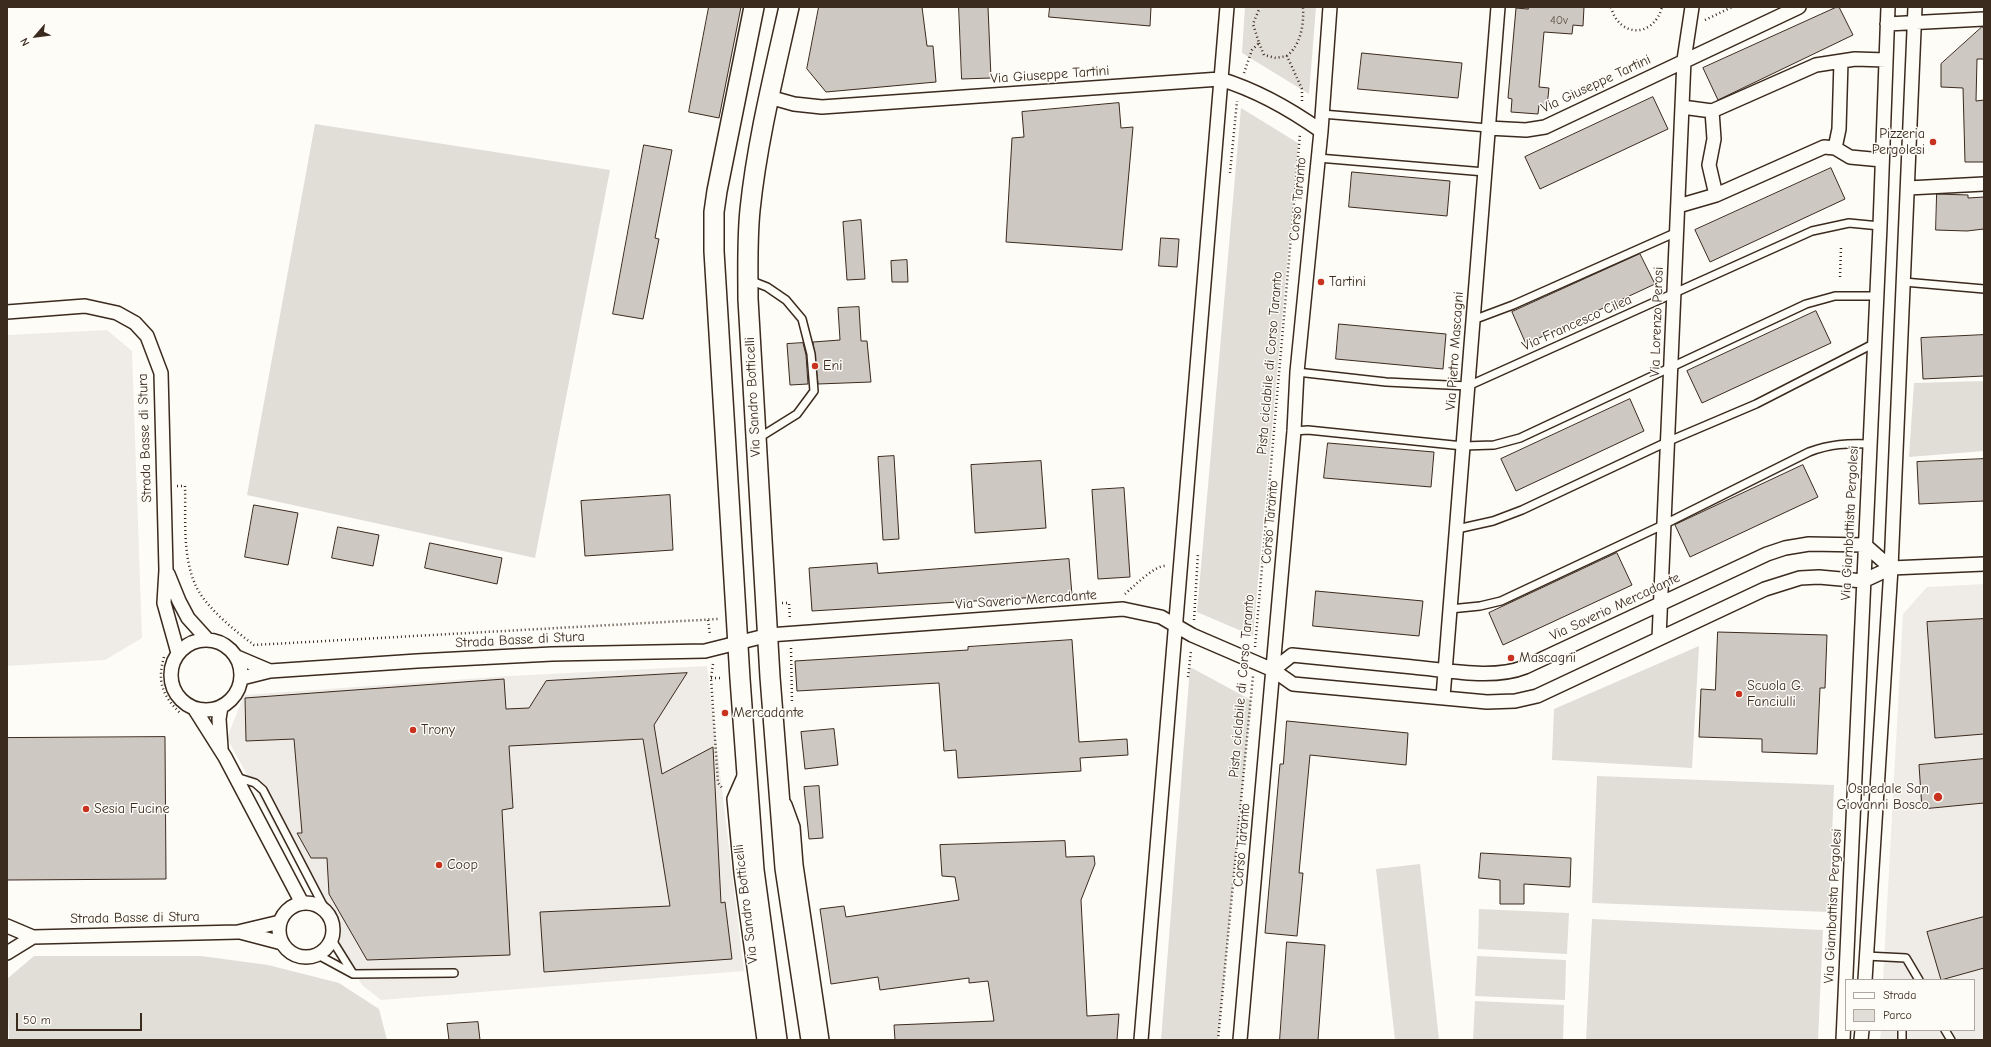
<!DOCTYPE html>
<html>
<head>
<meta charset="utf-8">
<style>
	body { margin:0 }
	#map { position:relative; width:1991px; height:1047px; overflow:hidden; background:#fdfcf7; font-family:"Comic Neue",sans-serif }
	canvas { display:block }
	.frame { position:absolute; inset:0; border:8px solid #3b2a1e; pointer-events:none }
	.legend { position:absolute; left:1845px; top:979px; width:130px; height:52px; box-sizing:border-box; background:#fdfcf7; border:1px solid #afa8a0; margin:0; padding:5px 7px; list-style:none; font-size:12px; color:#3b2a1e }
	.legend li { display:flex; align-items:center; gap:8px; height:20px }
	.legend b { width:20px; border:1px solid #afa8a0 }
	.north { position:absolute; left:16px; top:16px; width:40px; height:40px; -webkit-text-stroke:3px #fdfcf7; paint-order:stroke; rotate:242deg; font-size:11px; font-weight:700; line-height:16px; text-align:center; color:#3b2a1e }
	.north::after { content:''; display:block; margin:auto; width:14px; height:18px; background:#3b2a1e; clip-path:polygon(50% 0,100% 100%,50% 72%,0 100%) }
	.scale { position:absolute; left:16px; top:1013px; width:126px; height:18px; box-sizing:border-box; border:2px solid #3b2a1e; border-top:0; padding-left:5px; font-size:12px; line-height:14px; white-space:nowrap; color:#3b2a1e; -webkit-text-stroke:3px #fdfcf7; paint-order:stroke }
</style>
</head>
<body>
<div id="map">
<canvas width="1991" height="1047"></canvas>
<div class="frame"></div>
<ul class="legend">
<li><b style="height:5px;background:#fdfcf7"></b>Strada</li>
<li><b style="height:11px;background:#e1ded7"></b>Parco</li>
</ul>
<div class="north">N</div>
<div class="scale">50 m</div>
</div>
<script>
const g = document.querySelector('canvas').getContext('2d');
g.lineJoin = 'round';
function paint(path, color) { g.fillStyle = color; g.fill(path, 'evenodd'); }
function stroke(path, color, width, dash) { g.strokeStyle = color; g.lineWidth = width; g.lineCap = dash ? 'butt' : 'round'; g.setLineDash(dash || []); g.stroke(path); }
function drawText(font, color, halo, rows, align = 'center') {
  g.font = font + ' "Comic Neue",sans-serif'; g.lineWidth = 3; g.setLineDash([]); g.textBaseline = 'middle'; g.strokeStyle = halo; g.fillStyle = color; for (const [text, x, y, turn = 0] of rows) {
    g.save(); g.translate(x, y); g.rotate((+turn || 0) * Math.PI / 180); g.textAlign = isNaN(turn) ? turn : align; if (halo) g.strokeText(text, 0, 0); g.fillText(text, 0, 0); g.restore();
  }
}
paint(new Path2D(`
	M107,330L132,351L142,638L105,660L7,666V335Z
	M1984,584V1040H1880L1881,1030H1974V980H1883L1903,614L1927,587Z
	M707,666L744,971L381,1000L362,985L227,738L244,695L509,676Z`), '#efece7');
paint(new Path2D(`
	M1245,7H1316L1309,94L1242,53Z
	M1241,108L1298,143L1253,636L1197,612Z
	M315,124L610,170L535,558L247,495Z
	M1984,381V451L1909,457L1914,383Z
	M1699,646L1692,768L1552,760L1554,709Z
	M1190,667L1251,700L1218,1040H1161Z
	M1597,776L1834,785L1829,912L1592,903Z
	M1420,864L1439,1040H1395L1376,869Z
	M1479,909L1569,913L1567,954L1478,949Z
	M1592,919L1823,930L1818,1040H1586Z
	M34,956H201L268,965L339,983L379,1009L387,1040H9L7,979Z
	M1477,956L1566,960L1565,1000L1475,996Z
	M1475,1001L1564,1005L1563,1040H1473Z`), '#e1ded7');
const building = new Path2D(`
	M709,7H741L719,118L689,112Z
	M819,7H922L927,46H933L936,82L826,92L807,69Z
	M959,7H988L991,78L962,79Z
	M1050,7H1151L1150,26L1049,17Z
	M1528,7H1584L1583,26L1573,25L1572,34L1544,32L1539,87L1549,88L1547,106L1539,105L1538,114L1511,112L1512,99L1508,98L1516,8L1528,9Z
	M1837,7H1839L1853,35L1718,100L1703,68Z
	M1982,27H1984V59H1977L1976,101L1984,100V162H1965L1963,88L1941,87V64Z
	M1362,53L1462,63L1458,98L1358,89Z
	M1653,97L1668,129L1540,189L1525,157Z
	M1119,103L1121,128L1133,127L1122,250L1006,242L1012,138L1024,137L1022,112Z
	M644,145L672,150L655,238L659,239L643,319L613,314Z
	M1831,168L1845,199L1710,262L1695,230Z
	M1352,172L1450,181L1447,216L1349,207Z
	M1937,194L1968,195V198L1984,197V229L1967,231L1936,230Z
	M861,220L865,279L847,280L843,222Z
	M1161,238L1179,239L1177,267L1159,266Z
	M1640,254L1655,284L1526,344L1512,312Z
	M907,260L908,282H892L891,261Z
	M859,307L861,341H867L871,382L818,384L813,342L840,340L838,308Z
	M1816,311L1831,343L1702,403L1687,371Z
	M1339,324L1446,334L1443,369L1336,359Z
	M1984,335V376L1923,379L1921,338Z
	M803,343L806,355L808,384L790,385L787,344Z
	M1630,399L1644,431L1516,491L1501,459Z
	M1328,443L1434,452L1431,487L1324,478Z
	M894,456L899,539L883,540L878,457Z
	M1984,459V501L1919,504L1917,462Z
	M1041,461L1046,528L975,533L971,465Z
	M1803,465L1818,497L1690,557L1675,525Z
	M1124,488L1130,577L1098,579L1092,490Z
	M670,495L673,550L585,556L581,501Z
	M254,505L298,513L288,565L245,557Z
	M338,527L379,535L373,566L332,558Z
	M430,543L502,558L497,584L425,568Z
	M1617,553L1632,585L1503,645L1489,613Z
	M1069,559L1072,595L812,611L809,568L877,563L878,573Z
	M1316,591L1423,601L1419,636L1313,626Z
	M1984,619V734L1935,738L1927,622Z
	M1718,632L1827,635L1825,688H1820L1817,754L1762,752V739L1699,737L1701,689L1715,690Z
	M1072,640L1079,742L1127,739L1128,755L1080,758L1081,771L958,778L956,750L944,751L939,683L797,691L795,661L921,653L968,650V647Z
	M687,673L654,725L662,774L713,747L721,903L725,902L732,959L544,972L540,912L670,906L643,739L509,746L513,808L502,810L510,955L367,960L329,894L327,858H311L297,833H302L294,739L246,741L245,698L504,679L506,709L529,708L546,681Z
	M1287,721L1408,733L1406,765L1310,755L1299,873H1303L1297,936L1265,933L1280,764H1283Z
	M834,729L838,765L805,769L801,732Z
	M165,737L166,879L7,880V738Z
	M1984,759V803L1922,809L1919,765Z
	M819,786L823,838L809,839L804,787Z
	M1065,841L1066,857L1094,856L1095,864L1081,900L1087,1016L1119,1014L1117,1040H895L894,1025L994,1021L988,981L969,983V978L880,990L878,977L831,984L820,909L844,906L846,917L959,900L955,877L942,876L940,845Z
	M1481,853L1571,858L1570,887L1524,884V904H1500V880L1479,878Z
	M1984,917V968L1941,980L1927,932Z
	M1287,942L1325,945L1318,1040H1280Z
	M478,1022L480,1040H449L447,1024Z`);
paint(building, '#cdc8c2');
stroke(building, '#3b2a1e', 1);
const service = new Path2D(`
	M1322,114L1488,128
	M1318,158L1485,172
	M749,280L767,287L786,300L802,319L811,354L814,391L797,414L757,439
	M1904,282L1984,289
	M1473,320L1513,305L1677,232
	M1297,372L1386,382L1468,386L1812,231L1849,223L1880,226
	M1294,431L1308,430L1463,446L1494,445L1520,438L1806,304L1835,296H1877
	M1457,529L1493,521L1522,510L1669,441L1756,404L1875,343
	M1450,609L1480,606L1501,601L1665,524L1809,452C1830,444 1848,443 1870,444
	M236,777L255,783L263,790L326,911
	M332,940L352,972
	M318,955L353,974L454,973
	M1866,956L1906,958L1919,980
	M1945,1030L1951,1040
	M1902,1040V1030`);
const minor = new Path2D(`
	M1887,24L1984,19
	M769,97L794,104L822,107L1220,79C1256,90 1290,109 1321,131
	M1682,107L1712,111L1816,65L1855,59L1886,60
	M1712,111L1714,139L1709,165L1716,195L1824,147L1835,148L1850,157L1882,160
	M1488,128L1526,130L1545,127L1799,7
	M1835,148L1839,129L1841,61
	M1908,188L1984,184
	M1678,206L1716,195
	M7,312L85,306L117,313L135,323L147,336L161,373L166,570L164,603L178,653
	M168,574L179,601L188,618L207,639
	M1659,638L1684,60L1692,7
	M171 675a35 35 0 1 1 70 0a35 35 0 1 1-70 0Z
	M237,657L270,671
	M1273,670L1292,655C1333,659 1373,663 1413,667C1447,670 1493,680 1525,667L1767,554L1785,548L1809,544L1865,545L1891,568
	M242,678L270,671L417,661L552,654L705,651L769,635L1123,609L1161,617L1192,635L1273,670L1293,684L1487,702L1515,701L1537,696L1765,589L1800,578L1819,577L1863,581L1891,568L1984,564
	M1443,697L1498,7
	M194,708L225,757L302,903
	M221,748L219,719L221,707
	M745,774L734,799L741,873L764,1040
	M785,805L793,827L796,865L822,1040
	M279 930a27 27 0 1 1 54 0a27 27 0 1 1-54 0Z
	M7,926L33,937L238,932L280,922
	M240,932L282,943
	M7,953L33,937
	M1865,980L1891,568L1915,7
	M1141,1040L1227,7
	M1240,1040L1294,431L1297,372L1321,131L1330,7
	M1843,1040L1880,226L1888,7
	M1861,1040L1862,1030`);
const secondary = new Path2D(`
	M754,7L717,191L714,212V251L740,679L754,870L777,1040
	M789,7C774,74 757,142 750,210C747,240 748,269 748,299L770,677L785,868L811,1040`);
stroke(service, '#3b2a1e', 10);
stroke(minor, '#3b2a1e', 16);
stroke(secondary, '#3b2a1e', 22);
stroke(new Path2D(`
	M1611,7C1619,38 1654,38 1662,7
	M1705,20L1732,7
	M1259,43L1264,55L1276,58L1287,56
	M1244,73L1252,50L1259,43L1253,24L1260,7
	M1302,101V89L1287,56C1301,44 1304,25 1303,7
	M1230,173L1237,101
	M1840,277L1841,248
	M177,486H185C186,517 182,554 195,584C205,607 234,630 254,645L718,619
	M1125,594C1133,587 1156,564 1166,566
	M782,603H789L790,620
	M708,620L710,635
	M1194,620L1198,553
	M1255,647L1300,134
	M791,648L792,703
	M164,657C157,681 162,695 180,713
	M713,664L711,678L718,783L723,789
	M1188,677L1191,651
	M711,678H722
	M1218,1040L1253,676`), '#3b2a1e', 2.5, [1, 3]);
stroke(service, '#fdfcf7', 7);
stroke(minor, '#fdfcf7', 13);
stroke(secondary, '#fdfcf7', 19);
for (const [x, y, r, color] of [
	[1933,142,4,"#c8321e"],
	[1321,282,4,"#c8321e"],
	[815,366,4,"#c8321e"],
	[1511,658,4,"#c8321e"],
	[1739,694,4,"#c8321e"],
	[725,713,4,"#c8321e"],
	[413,730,4,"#c8321e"],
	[1938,797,5,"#c8321e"],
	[86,809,4,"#c8321e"],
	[439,865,4,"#c8321e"]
]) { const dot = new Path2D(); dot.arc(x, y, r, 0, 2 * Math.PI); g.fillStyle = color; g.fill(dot); stroke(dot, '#fdfcf7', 1.5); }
drawText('12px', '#605247', null, [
	["40v",1559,21]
]);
drawText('14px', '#3b2a1e', '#fdfcf7', [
	["Via Giuseppe Tartini",1050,75,-4],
	["Via Giuseppe Tartini",1596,84,-25],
	["Corso Taranto",1298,199,-85],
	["Via Lorenzo Perosi",1657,322,-88],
	["Via Francesco Cilea",1577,323,-24],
	["Via Pietro Mascagni",1455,351,-86],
	["Pista ciclabile di Corso Taranto",1270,363,-85],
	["Via Sandro Botticelli",753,397,-93],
	["Strada Basse di Stura",145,438,-92],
	["Corso Taranto",1270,522,-85],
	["Via Giambattista Pergolesi",1850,523,-87],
	["Via Saverio Mercadante",1026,600,-4],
	["Via Saverio Mercadante",1615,607,-25],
	["Strada Basse di Stura",520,640,-3],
	["Pista ciclabile di Corso Taranto",1242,686,-85],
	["Corso Taranto",1242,845,-85],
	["Via Sandro Botticelli",746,904,-97],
	["Via Giambattista Pergolesi",1833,906,-87],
	["Strada Basse di Stura",135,918,-1]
]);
drawText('14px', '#3b2a1e', '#fdfcf7', [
	["Pizzeria",1925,134,"right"],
	["Pergolesi",1925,150,"right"],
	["Tartini",1329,282],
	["Eni",823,366],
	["Mascagni",1519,658],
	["Scuola G.",1747,686],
	["Fanciulli",1747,702],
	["Mercadante",733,713],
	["Trony",421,730],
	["Ospedale San",1929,789,"right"],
	["Giovanni Bosco",1929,805,"right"],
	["Sesia Fucine",94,809],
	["Coop",447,865]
], 'left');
</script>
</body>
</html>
